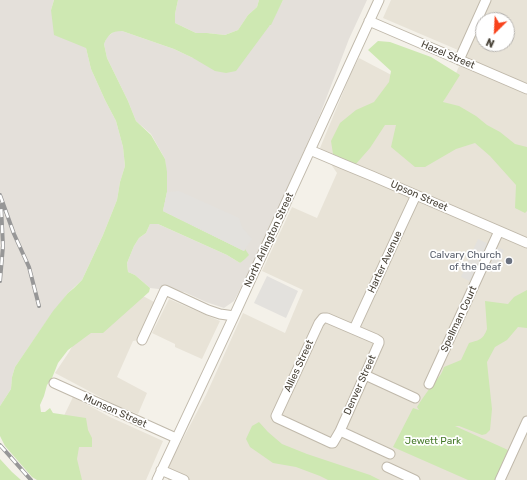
<!DOCTYPE html>
<html>
<head>
<meta charset="utf-8">
<style>
	body { margin:0 }
	#map { position:relative; width:527px; height:480px; overflow:hidden; background:#f4f1e9; font-family:Rubik,sans-serif }
	canvas { display:block }
	.north { position:absolute; left:475px; top:12px; width:40px; height:40px; box-sizing:border-box; background:#fff; border:1px solid #b6b3af; border-radius:50%; rotate:204deg; font-size:11px; font-weight:700; line-height:16px; text-align:center; color:#484237 }
	.north::after { content:''; display:block; margin:auto; width:14px; height:18px; background:#f8431c; clip-path:polygon(50% 0,100% 100%,50% 72%,0 100%) }
</style>
</head>
<body>
<div id="map">
<canvas width="527" height="480"></canvas>
<div class="north">N</div>
</div>
<script>
const g = document.querySelector('canvas').getContext('2d');
g.lineJoin = 'round';
function paint(path, color) { g.fillStyle = color; g.fill(path, 'evenodd'); }
function stroke(path, color, width, dash) { g.strokeStyle = color; g.lineWidth = width; g.lineCap = dash ? 'butt' : 'round'; g.setLineDash(dash || []); g.stroke(path); }
function drawText(font, color, halo, rows, align = 'center') {
  g.font = font + ' Rubik,sans-serif'; g.lineWidth = 3.5; g.setLineDash([]); g.textBaseline = 'middle'; g.strokeStyle = halo; g.fillStyle = color; for (const [text, x, y, turn = 0] of rows) {
    g.save(); g.translate(x, y); g.rotate((+turn || 0) * Math.PI / 180); g.textAlign = isNaN(turn) ? turn : align; if (halo) g.strokeText(text, 0, 0); g.fillText(text, 0, 0); g.restore();
  }
}
paint(new Path2D(`
	M391,0H527V480H168V467L206,395L243,313L285,333L303,290L262,271L292,207L317,218L337,173L320,148L352,71L359,58L443,102L465,53L383,18ZM483,20H507V44H483Z
	M121,284L156,303L139,340L133,341L117,377L147,393L138,414L119,407L55,373L69,352L79,334Z
	M169,299L220,321L202,359L175,347V344L152,333Z
	M73,397L110,417L163,441L146,480H77L47,451Z`), '#e8e3d7');
paint(new Path2D(`
	M0,0H54L51,10L86,48L91,69L105,100L116,121L123,147L125,166L120,182L117,200L103,235L82,280L68,293L46,322L15,367L12,377L11,389L0,406Z
	M178,0H259L257,7L248,15L238,30L225,35L207,33H196L175,23V14Z
	M283,0H367L349,39L319,117L272,223L257,257L234,301L224,308L206,302L184,292L150,288L135,275L128,272L127,263L134,246L139,238L146,233L150,224H158L227,255L240,263L245,250L244,251L163,211L167,192L165,159L151,134L136,121L128,101L107,58L104,44L107,37L115,31H122L174,49L193,58L270,25Z`), '#e4e0da');
paint(new Path2D(`
	M54,0H178L175,14V23L196,33H207L225,35L238,30L248,15L257,7L259,0H283L271,25H270L236,71L226,73L215,71L193,58L174,49L122,31C111,31 108,35 104,44L107,58L128,101L136,121L151,135L165,159L167,172V192L163,211L244,251L245,249L249,255L245,259L240,263L227,255L158,224H150L146,233L139,238L134,246L127,263L128,272L135,275L150,288L149,292L103,333H91L68,350L58,363L52,378L47,385L44,396L40,405L41,412H45L50,408L53,413L86,418L88,430L92,438V447H79L77,459L82,480H37L32,477L5,446L0,436V406L11,389L12,377L15,367L53,311L68,293L74,288L82,280L103,235L117,200L120,182L125,166L123,147L116,121L105,100L91,69L86,48L54,35L51,10Z
	M378,41L390,42L431,57L460,75L443,102L459,106L476,116L487,125L500,132L515,144L527,147V211L525,213L515,208L516,185L490,156L475,143L456,149L425,167H415L391,147L396,125H385L370,148L355,165L333,154L331,141L340,123L356,110L374,102L389,82L391,71L368,50Z
	M527,290V328L518,327L507,340L495,347L487,362L488,372L492,409L490,430L486,434L482,435L459,426H455L508,450L495,480H468L393,447L413,408L419,410L417,407C422,399 428,390 434,383C439,376 441,376 444,367L461,360L469,343C479,340 483,340 487,329L485,301L508,304L514,297Z
	M259,422L268,432L282,444L307,454L370,475L380,480H328L320,476L296,467L273,463L250,447L246,439L252,426Z
	M0,459L12,472L21,480H0Z`), '#cee8b2');
paint(new Path2D(`
	M179,191L239,218L242,227L252,239L244,251L163,211L167,192Z
	M478,239L491,245L474,283L461,277Z
	M498,247L504,250L494,273L488,270Z
	M267,276L298,291L286,318L254,303Z`), '#e3e1dd');
const minor = new Path2D(`
	M369,21L527,89
	M459,60L486,0
	M310,150L343,164L372,176L527,243
	M323,318H327L376,339L379,341V343L340,431L333,443H331L277,418L276,416L319,323Z
	M354,329L402,225L416,195
	M142,340L165,290L208,310L220,314L234,316
	M365,375L415,398
	M54,383L176,438
	M429,384L499,231
	M340,431L390,454
	M387,467L415,480
	M161,470L184,480
	M157,480L234,316L379,0
	M500,480L527,421`);
stroke(minor, '#c0b9ab', 11);
stroke(minor, '#fff', 9);
const rail = new Path2D(`
	M0,195L14,234L29,267L39,306
	M0,281L3,246L1,205
	M0,445L31,480`);
stroke(rail, '#979797', 4);
stroke(rail, '#fff', 2.5, [8]);
for (const [x, y, r, color] of [
	[509,261,4,"#6b7280"]
]) { const dot = new Path2D(); dot.arc(x, y, r, 0, 2 * Math.PI); g.fillStyle = color; g.fill(dot); stroke(dot, '#fff', 1.5); }
drawText('10px', '#484237', '#fff', [
	["Hazel Street",448,55,23],
	["Upson Street",419,196,24],
	["North Arlington Street",269,240,-65],
	["Harter Avenue",385,262,-65],
	["Spellman Court",459,319,-65],
	["Allies Street",299,366,-65],
	["Denver Street",360,385,-66],
	["Munson Street",115,411,24]
]);
drawText('10px', '#5b616d', '#fff', [
	["Calvary Church",501,255],
	["of the Deaf",501,267]
], 'right');
drawText('10px', '#467a2a', '#fff', [
	["Jewett Park",433,441]
]);
</script>
</body>
</html>
